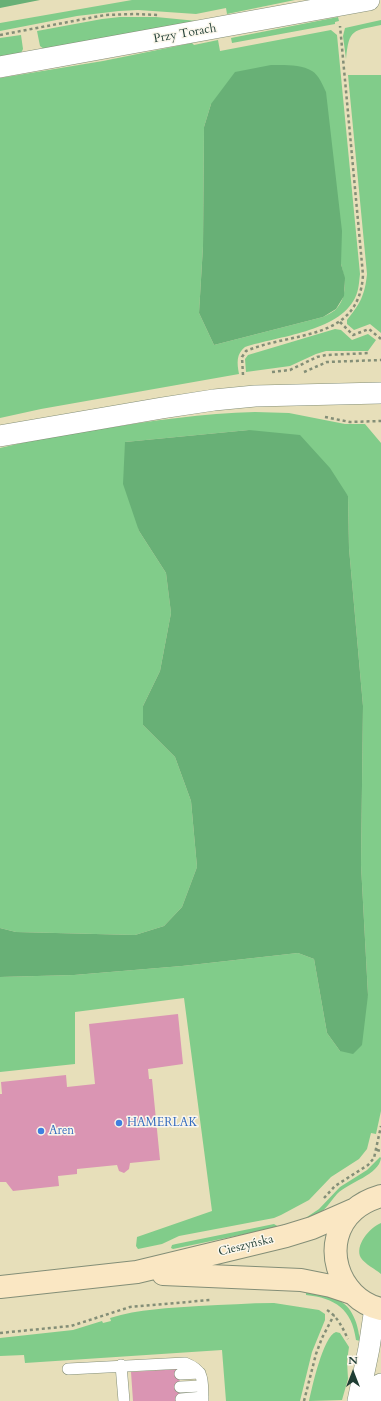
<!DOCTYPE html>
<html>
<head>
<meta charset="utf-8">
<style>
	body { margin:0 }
	#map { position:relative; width:381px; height:1401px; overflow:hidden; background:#e7dfba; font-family:Cardo,serif }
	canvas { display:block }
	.north { position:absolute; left:333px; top:1353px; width:40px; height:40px; -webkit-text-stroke:3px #fbf7ec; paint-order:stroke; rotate:0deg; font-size:11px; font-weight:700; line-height:16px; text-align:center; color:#1f3d34 }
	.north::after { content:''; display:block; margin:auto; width:14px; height:18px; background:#1f3d34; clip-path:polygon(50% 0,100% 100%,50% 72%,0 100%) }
</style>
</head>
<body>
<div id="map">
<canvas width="381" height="1401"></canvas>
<div class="north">N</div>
</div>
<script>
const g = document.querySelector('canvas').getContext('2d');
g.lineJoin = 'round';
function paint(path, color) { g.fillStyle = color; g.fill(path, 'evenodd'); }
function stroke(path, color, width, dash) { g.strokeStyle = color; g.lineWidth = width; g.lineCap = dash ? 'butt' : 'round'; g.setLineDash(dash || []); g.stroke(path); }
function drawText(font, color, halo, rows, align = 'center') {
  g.font = font + ' Cardo,serif'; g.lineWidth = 3; g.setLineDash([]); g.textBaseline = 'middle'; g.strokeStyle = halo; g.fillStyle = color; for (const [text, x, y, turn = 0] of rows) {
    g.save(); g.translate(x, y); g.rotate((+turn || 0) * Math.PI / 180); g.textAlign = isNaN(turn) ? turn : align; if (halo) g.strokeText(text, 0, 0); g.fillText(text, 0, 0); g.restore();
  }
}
paint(new Path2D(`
	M132,0H295L227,14L226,8L196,14L138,10L119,11L77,16L0,31V23Z
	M120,17H156L197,21L44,49L40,46L37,31L102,19Z
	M338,17L339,21L335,22V24L232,43L231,38Z
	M381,20V25C353,31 349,28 346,59L343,36L345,28Z
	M331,30L337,35L360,274C359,282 359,290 355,298C338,332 278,336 245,347C236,354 237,363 239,374L41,409L0,418V78L103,61L192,43L194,45L218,40L220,51ZM211,104L341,264C345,279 348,295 337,308C334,312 328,314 323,317L214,345L199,313L203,246L204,127Z
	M21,35L23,49L21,53L0,57V38Z
	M348,75H381V333L370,324L354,330L347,324V320C360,304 365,295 367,274Z
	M335,329L341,330L352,340L368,334L376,340L368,351H326L316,354L290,366L246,372L245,359L248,355Z
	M255,412L289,413L345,424H365L381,443V1111L376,1134L371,1133L367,1149L359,1159L331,1177L309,1200L281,1215L274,1218L179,1236L162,1244L138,1249L136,1246L137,1237L212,1211L184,998L75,1012V1064L0,1072V977L74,975L182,966L298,953L314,959L327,1033L340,1051L368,995L361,865L363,706L349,548L348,496L249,430L125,442L139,531L166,573L171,613L160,671L143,706V725L175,757L191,801L197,867L182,907L164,926L135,935L16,932L0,928V448C33,440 68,434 101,429C152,421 203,413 255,412Z
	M380,1157L381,1158C379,1175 349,1182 337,1194C331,1201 324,1212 315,1216C311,1219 305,1219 301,1221L319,1209L340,1187L367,1170Z
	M381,1223V1274C375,1269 365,1264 361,1258C354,1246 370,1227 381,1223Z
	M274,1224L279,1227L173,1249L171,1248L172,1245L176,1244Z
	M306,1292C316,1294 328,1294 337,1299C353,1307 358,1324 360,1341L356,1340C352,1309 335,1298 306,1295Z
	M274,1303L319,1310L325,1314V1320L312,1352L300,1401H226L222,1350L25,1363L24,1355L0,1356V1338L73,1330L102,1321L103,1323L111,1321L110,1318C139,1309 169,1308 199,1306C224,1305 249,1303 274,1303Z
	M336,1332L340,1333L349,1347L347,1361L348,1379L342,1400L309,1401C312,1388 323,1336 336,1332Z`), '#81cc8a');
paint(new Path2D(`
	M0,0H40L0,8Z
	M271,65C284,65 301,64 312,71C319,75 323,86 326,92L342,231L341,264L345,278L344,296L336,309L323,317L214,345L199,313L203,246L204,127L211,104L235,72Z
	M249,430L300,435L330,468L348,496L349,548L363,706L361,865L368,995L362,1045L353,1054L340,1051L327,1033L314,959L298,953L182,966L74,975L0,977V928L16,932L135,935L164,926L182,907L197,867L191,801L175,757L143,725V706L160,671L171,613L166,573L139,531L123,484L125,442Z`), '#68b076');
paint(new Path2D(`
	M178,1014L183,1064L148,1069L149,1079H152L160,1160L130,1163L129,1169L124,1173L119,1171L117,1165L77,1169V1174L58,1176L59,1186L13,1191L6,1182H0V1094H2L1,1082L66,1075L67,1087L95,1084L89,1024Z
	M179,1369L181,1401H133L131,1372Z`), '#da95b3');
const lane = new Path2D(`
	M121,1365L124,1401
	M68,1369L185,1363C206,1371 202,1381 203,1401
	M180,1374L200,1373
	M180,1387L202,1386
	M181,1399L203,1397`);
const street = new Path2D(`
	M0,67L369,0
	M0,436L162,408L214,400L255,396L381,393
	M358,1401L369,1348L375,1308
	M370,1401L375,1395L381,1384`);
const secondary = new Path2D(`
	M381,1196C371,1199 362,1203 354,1210C319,1241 337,1299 381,1309
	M163,1274L301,1280L331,1286L352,1293
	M0,1287L137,1272L286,1236L312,1228L353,1210`);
stroke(lane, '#838e77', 12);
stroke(street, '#838e77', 22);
stroke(secondary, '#838e77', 24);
stroke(new Path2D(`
	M0,35L105,15L135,14L160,15
	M340,322L353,335L369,329L381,339
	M272,372L290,370L317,357L326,355L370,353
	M304,372L327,362L381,360
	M243,375L242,357L246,351C293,331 359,342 363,275L340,26
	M325,417L350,422L381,421
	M377,1150L381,1151
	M324,1198L335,1186L368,1165L374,1158L381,1126
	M327,1310C338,1317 342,1327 348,1339
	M0,1333L71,1326L130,1307L210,1300
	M304,1401L316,1354L322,1338L334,1315`), '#838e77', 2.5, [3, 3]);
stroke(lane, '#fff', 11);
stroke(street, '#fff', 21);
stroke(secondary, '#fae7c3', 22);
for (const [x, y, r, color] of [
	[119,1123,4,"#3f7fe0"],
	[41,1131,4,"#3f7fe0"]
]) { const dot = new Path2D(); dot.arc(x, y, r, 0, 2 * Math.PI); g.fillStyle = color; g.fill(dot); stroke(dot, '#fbf7ec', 1.5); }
drawText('12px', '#1f3d34', '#fbf7ec', [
	["Przy Torach",185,34,-10],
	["Cieszyńska",246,1246,-14]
]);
drawText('12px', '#366cbe', '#fbf7ec', [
	["HAMERLAK",127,1123],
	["Aren",49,1131]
], 'left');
</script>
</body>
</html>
